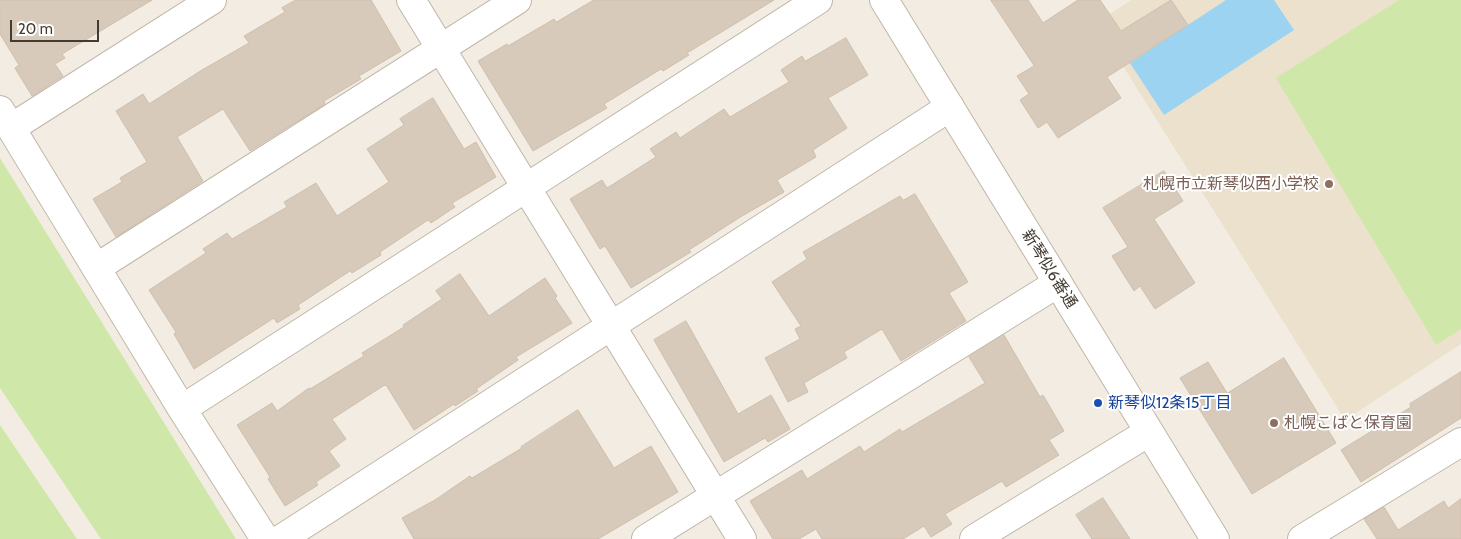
<!DOCTYPE html>
<html>
<head>
<meta charset="utf-8">
<style>
	body { margin:0 }
	#map { position:relative; width:1461px; height:539px; overflow:hidden; background:#f2ece2; font-family:Cabin,sans-serif }
	canvas { display:block }
	.scale { position:absolute; left:10px; top:20px; width:89px; height:22px; box-sizing:border-box; border:2px solid #433c33; border-top:0; padding-left:6px; font-size:15px; line-height:18px; white-space:nowrap; color:#433c33; -webkit-text-stroke:4px #fff; paint-order:stroke }
</style>
</head>
<body>
<div id="map">
<canvas width="1461" height="539"></canvas>
<div class="scale">20 m</div>
</div>
<script>
const g = document.querySelector('canvas').getContext('2d');
g.lineJoin = 'round';
function paint(path, color) { g.fillStyle = color; g.fill(path, 'evenodd'); }
function stroke(path, color, width, dash) { g.strokeStyle = color; g.lineWidth = width; g.lineCap = dash ? 'butt' : 'round'; g.setLineDash(dash || []); g.stroke(path); }
function drawText(font, color, halo, rows, align = 'center') {
  g.font = font + ' Cabin,"Noto Sans JP",sans-serif'; g.lineWidth = 4; g.setLineDash([]); g.textBaseline = 'middle'; g.strokeStyle = halo; g.fillStyle = color; for (const [text, x, y, turn = 0] of rows) {
    g.save(); g.translate(x, y); g.rotate((+turn || 0) * Math.PI / 180); g.textAlign = isNaN(turn) ? turn : align; if (halo) g.strokeText(text, 0, 0); g.fillText(text, 0, 0); g.restore();
  }
}
paint(new Path2D(`
	M1131,0H1461V344L1345,420L1096,23Z`), '#ece1cc');
paint(new Path2D(`
	M1399,0H1461V329L1436,345L1276,78Z
	M0,158L236,539H101L0,388Z
	M0,425L77,539H0Z`), '#cfe8a9');
paint(new Path2D(`
	M1226,0H1274L1294,30L1164,115L1130,63Z`), '#9cd3f1');
const building = new Path2D(`
	M0,0H152L62,54L65,58L55,64L63,76L32,96L15,68L19,65L0,34Z
	M296,0H371L401,51L359,76L361,79L324,101L325,104L250,151L223,109L177,137L203,181L116,237L93,199L122,182L120,178L147,162L116,111L143,94L149,104L202,70L249,43L244,36L285,12L282,8Z
	M594,0H774L687,53L689,55L663,71L661,69L604,104L607,108L533,151L478,61L507,44L508,46L554,19L556,22Z
	M991,0H1028L1043,23L1078,0H1100L1121,31L1171,0L1188,25L1107,77L1121,98L1058,138L1047,122L1038,128L1020,100L1029,94L1017,76L1034,66Z
	M846,38L868,75L828,98L847,128L813,150L816,157L777,180L784,192L742,216L689,250L691,252L631,288L605,246L600,249L570,199L602,180L607,188L656,157L650,149L676,132L680,138L724,109L730,117L789,82L781,70L802,56L805,61Z
	M433,98L464,149L476,142L496,177L452,203L455,207L431,223L428,220L380,252L381,255L352,273L350,271L298,305L300,309L277,323L274,318L194,369L174,334L176,332L149,290L206,253L203,249L227,233L232,239L287,207L284,202L316,183L337,216L389,182L367,149L404,125L400,119Z
	M1164,171L1183,201L1154,219L1195,283L1155,309L1140,286L1134,291L1112,256L1128,247L1103,208Z
	M915,194L968,282L949,293L966,321L901,361L882,329L844,352L847,358L804,383L808,392L788,402L765,358L800,339L795,329L801,326L772,282L807,259L803,252L900,196L903,200Z
	M460,274L489,316L545,278L557,296L555,298L572,323L516,357L518,360L476,389L478,391L455,406L454,404L414,430L386,385L383,386L332,419L346,439L329,451L340,466L316,482L318,485L285,506L268,479L270,477L237,425L272,403L277,411L309,388L310,389L364,356L362,353L404,327L403,325L442,299L436,291Z
	M686,321L738,414L771,395L790,429L768,442L765,438L724,462L654,340Z
	M1004,335L1040,397L1043,395L1064,431L1049,440L1059,455L1006,487L1002,481L945,514L952,524L931,537L924,526L903,539H822L816,529L799,539H773L750,501L802,470L807,479L860,446L864,452L900,429L902,432L985,383L969,357Z
	M1284,358L1336,443L1252,494L1180,378L1208,362L1227,393Z
	M1461,372V418L1361,482L1341,450L1411,407L1410,404Z
	M578,410L614,468L651,446L678,492L598,539H414L402,518L435,500L470,476L472,478L522,448L521,447Z
	M1103,498L1130,539H1092L1076,515Z
	M1461,499V539H1377L1364,519L1384,507L1398,530L1444,501L1448,508Z`);
paint(building, '#d7cabb');
stroke(building, '#cebfab', 1);
const minor = new Path2D(`
	M411,0L742,539
	M0,110L182,409L265,539
	M11,128L212,0
	M96,268L517,0
	M182,409L818,0
	M281,539L950,107
	M646,539L1058,283
	M974,539L1149,432
	M1302,539L1461,442`);
const tertiary = new Path2D(`
	M884,0L1215,539`);
stroke(minor, '#c0b6a8', 30);
stroke(tertiary, '#c0b6a8', 30);
stroke(minor, '#fff', 28);
stroke(tertiary, '#fff', 28);
for (const [x, y, r, color] of [
	[1329,184,5,"#8d6e63"],
	[1098,403,5,"#1a4fb4"],
	[1274,423,5,"#8d6e63"]
]) { const dot = new Path2D(); dot.arc(x, y, r, 0, 2 * Math.PI); g.fillStyle = color; g.fill(dot); stroke(dot, '#fff', 2); }
drawText('16px', '#785e54', '#fff', [
	["札幌市立新琴似西小学校",1319,184],
	["札幌こばと保育園",1284,423,"left"]
], 'right');
drawText('16px', '#433c33', '#fff', [
	["新琴似6番通",1049,269,58]
]);
drawText('16px', '#164399', '#fff', [
	["新琴似12条15丁目",1108,403]
], 'left');
</script>
</body>
</html>
